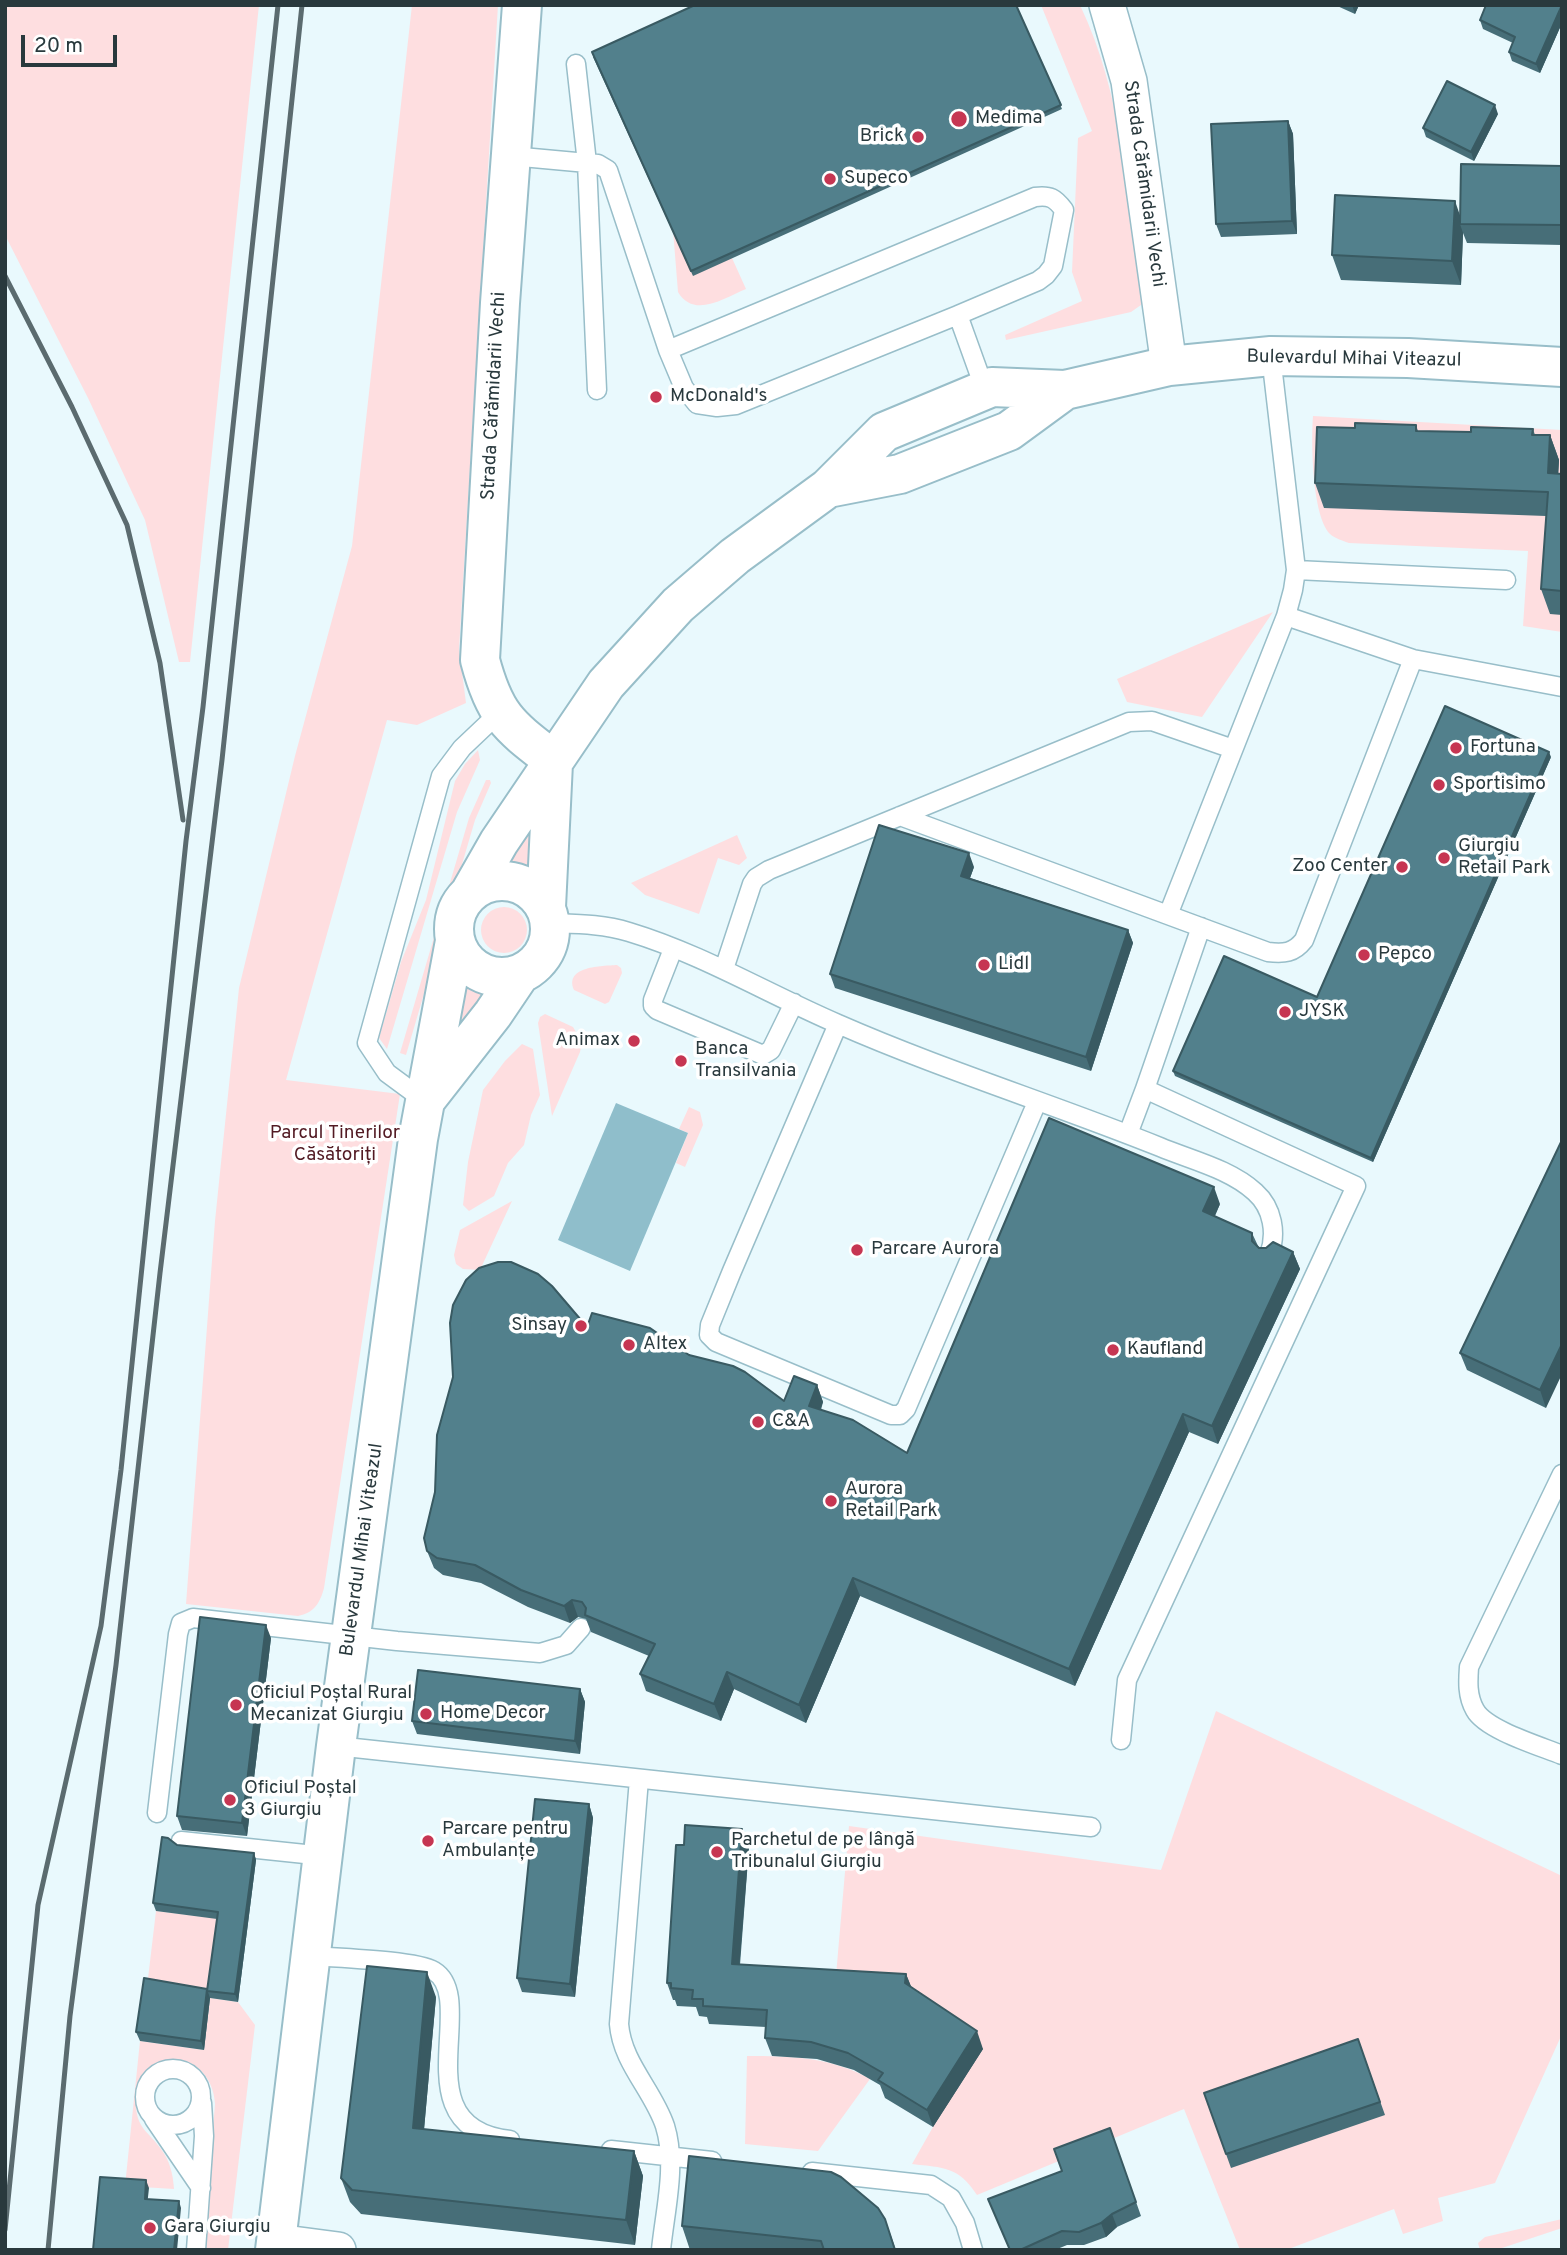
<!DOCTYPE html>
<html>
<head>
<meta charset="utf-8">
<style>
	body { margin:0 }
	#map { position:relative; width:1567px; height:2255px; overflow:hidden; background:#e9f9fd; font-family:Overpass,sans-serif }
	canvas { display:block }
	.frame { position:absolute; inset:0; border:7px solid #29393d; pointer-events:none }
	.scale { position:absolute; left:21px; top:35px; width:96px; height:32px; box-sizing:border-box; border:4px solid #29393d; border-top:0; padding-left:9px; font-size:21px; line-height:24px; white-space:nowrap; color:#29393d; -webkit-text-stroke:5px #fff; paint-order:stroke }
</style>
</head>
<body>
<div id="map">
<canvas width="1567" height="2255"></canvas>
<div class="frame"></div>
<div class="scale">20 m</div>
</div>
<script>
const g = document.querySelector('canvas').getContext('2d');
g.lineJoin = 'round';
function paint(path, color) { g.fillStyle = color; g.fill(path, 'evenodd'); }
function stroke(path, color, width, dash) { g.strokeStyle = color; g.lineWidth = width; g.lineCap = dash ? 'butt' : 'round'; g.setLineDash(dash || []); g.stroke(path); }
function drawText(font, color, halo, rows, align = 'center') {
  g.font = font + ' Overpass,sans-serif'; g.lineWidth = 7; g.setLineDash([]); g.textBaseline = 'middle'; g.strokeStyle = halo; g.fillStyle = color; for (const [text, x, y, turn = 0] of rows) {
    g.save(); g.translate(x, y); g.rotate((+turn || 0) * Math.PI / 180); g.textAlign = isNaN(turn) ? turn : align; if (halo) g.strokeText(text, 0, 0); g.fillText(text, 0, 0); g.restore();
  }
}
paint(new Path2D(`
	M5,5H259L190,662H179L145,520L88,398L5,235Z
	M412,5H498L459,649L466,703L417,725L387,720L286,1080L400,1094L324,1588C320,1603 314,1613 298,1616L186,1604L215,1221L239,988L295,756L352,546Z
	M1041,5H1080C1122,93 1128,195 1143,290L1141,305L1131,312L1006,340L1005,335L1082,301L1072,272L1078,138L1092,131Z
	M673,230L732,258L746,289C724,298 694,319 678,292Z
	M1313,416L1562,430V632L1523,626L1528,551L1349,543C1343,541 1334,538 1330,534C1312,515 1311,442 1313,416Z
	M1273,612L1202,717L1127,702L1117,679Z
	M478,750L480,760L457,812L387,1049L379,1038L401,962L426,900L455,781L465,764Z
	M486,780H490L491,783L475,820L406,1055L400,1053L469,818Z
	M537,793L534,876L517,868L502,866Z
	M737,835L747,858L739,865L718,858L699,914L645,895L631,883Z
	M481 930a23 23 0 1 1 46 0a23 23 0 1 1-46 0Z
	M617,965L621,968L622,973L609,1002L605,1004L574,990C564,966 602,966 617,965Z
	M463,981L492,992L448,1057Z
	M545,1014L573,1027L582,1042L580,1052L552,1116L538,1023L540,1017Z
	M522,1044L533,1049L540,1095L531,1115L524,1145L508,1163L494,1196L469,1211L463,1205L468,1162L483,1090L505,1061Z
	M689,1107L700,1112L703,1125L685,1167L676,1163L688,1133L679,1129Z
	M512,1201L480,1270L463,1269L456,1264L454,1255L460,1230Z
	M1216,1711L1562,1876V2034L1495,2183L1438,2198L1443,2221L1403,2234L1394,2209L1286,2250H1240L1184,2109L977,2195C958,2166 944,2168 912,2164L933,2127L835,1987L849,1826L1161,1870Z
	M156,1911L221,1919L210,1998L238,2002L255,2025L228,2250H203L215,2104C212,2047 136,2042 136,2104C136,2128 149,2132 161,2149C170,2161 173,2174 174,2189L125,2186L140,2041L204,2050L210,1998L147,1987Z
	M747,2056C790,2056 832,2057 870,2079L818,2151L745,2144Z
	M1562,2219V2228L1496,2250H1480L1478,2243L1485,2237Z`), '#fedee0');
paint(new Path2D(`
	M616,1103L688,1133L630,1271L558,1240Z`), '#8fbecb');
const service = new Path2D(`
	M576,64L587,163L597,390
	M511,156L598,164L608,170L668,350L684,388L697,404L717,407L736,405L958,315
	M668,350L1035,197C1050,195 1055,198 1064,210L1053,266L1046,275L1038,281L958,315L985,390
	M1271,356L1296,570L1293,590L1286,616
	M1296,570L1506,580
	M900,816L1268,952C1284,954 1294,953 1304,940L1413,659
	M1168,915L1286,616L1413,659L1562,687
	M551,923C578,924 603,924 629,932C702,954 768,994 838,1024C943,1070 1053,1104 1160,1147C1191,1160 1230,1169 1255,1192C1273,1208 1277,1234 1269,1255
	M673,949L653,1000V1006L657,1010L763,1055L771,1050L794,1003
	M724,969L752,884L756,878L769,870L1129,722L1152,721L1233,749
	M838,1024L732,1271L710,1325L709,1335L716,1342L891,1415H900L906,1409L1037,1102
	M425,1101L387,1073L367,1043L441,776L462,748L500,712
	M1128,1134L1145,1089
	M1562,1474L1469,1667C1468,1681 1467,1696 1475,1710C1486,1730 1540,1746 1562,1755
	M1121,1740L1127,1680L1356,1186L1145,1089L1201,927
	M336,1746L1091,1827
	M639,1779L619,2024C622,2063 653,2090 665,2126C677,2165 665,2210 661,2250
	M157,1813L178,1634L181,1623L193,1618L397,1641L540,1653L566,1645L581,1628
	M181,1841L324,1856
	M312,1956C337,1958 415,1960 434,1971C480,1999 400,2129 510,2140
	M145 2097a28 28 0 1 1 56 0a28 28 0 1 1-56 0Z
	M154,2119L201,2188
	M611,2150L712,2161
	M812,2172L931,2185L951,2198L965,2223L973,2250
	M196,2250L204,2136L202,2103`);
const minor = new Path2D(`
	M1107,5L1129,81L1169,366
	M277,2242L338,2250`);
const tertiary = new Path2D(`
	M522,5L500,303L480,660C495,717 509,726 553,760`);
const primary = new Path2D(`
	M828,488L900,474L1009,431L1065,390
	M454 929a48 48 0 1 1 96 0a48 48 0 1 1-96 0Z
	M471,891L499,842L606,684L678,605L735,556L828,488L884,432L992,387L1065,390L1169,366L1271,356L1408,358L1562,367
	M546,907L553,763
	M428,1097L493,1014L520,974
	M275,2250L336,1746L418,1139L455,941`);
stroke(service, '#98bec9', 21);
stroke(minor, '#98bec9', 38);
stroke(tertiary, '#98bec9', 42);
stroke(primary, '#98bec9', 42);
stroke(service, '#fff', 18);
stroke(minor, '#fff', 35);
stroke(tertiary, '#fff', 38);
stroke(primary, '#fff', 38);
stroke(new Path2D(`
	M5,276L72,407L127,525L160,663L183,820
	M5,2230L38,1905L101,1626L121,1470L186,841L203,707L278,5
	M48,2250L70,2016L116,1665L160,1273L222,760L302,5`), '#5b6b6f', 5);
paint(new Path2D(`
	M1016,5L1062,109L693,276L593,57Z
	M1335,5H1359L1355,14Z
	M1562,5V23L1540,73L1512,61L1509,52L1513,43L1483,29L1480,20Z
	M1498,114L1474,161L1426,137L1423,128Z
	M1288,121L1293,134L1297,234L1221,237L1216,224Z
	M1562,166V245L1467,243L1463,233L1461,285L1341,280L1332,255L1460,216Z
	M1416,425L1418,431L1471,432L1533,429L1535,435H1550L1559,460L1558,474H1562V615L1550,614L1541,589L1546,516L1324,508L1315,483L1355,428Z
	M1551,757L1373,1162L1175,1076L1173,1071L1317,997Z
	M974,867L970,878L1128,930L1133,943L1091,1071L835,988L830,974Z
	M1562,1140L1546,1408L1467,1370L1460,1353Z
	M1220,1204L1215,1216L1252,1233L1259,1248L1293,1252L1300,1269L1218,1444L1189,1432L1075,1686L860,1596L806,1723L734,1689L721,1721L646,1691L640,1674L649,1656L591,1632L586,1619L578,1617L570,1623L528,1607L481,1583L443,1575L434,1568L427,1551L587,1327L689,1355L784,1401L817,1385L823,1402L821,1410L907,1453Z
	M271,1638L247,1836L182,1830L177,1816Z
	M580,1689L585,1702L580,1754L417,1734L412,1721Z
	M589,1804L593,1818L575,1997L522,1992L517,1978Z
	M177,1845L254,1853L256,1860L238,2002L210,1998L204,2050L140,2041L136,2032L207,1991L217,1919L156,1911L153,1903Z
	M749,1847L740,1965L906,1974L911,1987L983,2049L933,2127L885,2098L880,2085L854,2070L817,2059L772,2056L765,2038L766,2027L709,2024L707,2017L699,2016L696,2007L677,2006L675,2000H673L667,1983Z
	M436,1997L424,2129L634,2151L643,2176L635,2245L361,2214L350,2202L341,2178Z
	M1358,2039L1385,2115L1231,2168L1204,2093Z
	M1110,2128L1141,2216L1117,2227L1106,2237L1084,2245H1067L1055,2250H1010L988,2199L1062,2171Z
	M885,2219L896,2250H690L682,2226Z`), '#476e78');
paint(new Path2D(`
	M1352,5H1359L1355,14Z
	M1562,6V23L1540,73L1536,64Z
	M1495,105L1498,114L1474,161L1471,152Z
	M1288,121L1293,134L1297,234L1292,221Z
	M1455,201L1463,224H1460L1463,233L1461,285L1452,261Z
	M1550,435L1559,460L1557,498L1548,473Z
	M1549,752L1551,757L1373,1162L1371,1158Z
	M969,853L974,867L966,889L961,876Z
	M1128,930L1133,943L1091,1071L1086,1057Z
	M1214,1187L1220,1204L1209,1228L1203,1211Z
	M1293,1252L1300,1269L1218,1444L1212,1426Z
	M1562,1344V1374L1546,1408L1540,1390Z
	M817,1385L823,1402L815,1423L809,1406Z
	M1183,1414L1189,1432L1075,1686L1069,1669Z
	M853,1578L860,1596L806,1723L799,1705Z
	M572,1600L578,1617L570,1623L564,1606Z
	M266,1625L271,1638L247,1836L242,1823Z
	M727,1672L734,1689L721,1721L714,1704Z
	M580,1689L585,1702L580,1754L575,1741Z
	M589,1804L593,1818L575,1997L570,1984Z
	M742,1829L749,1847L738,1982L732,1964Z
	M254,1853L256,1860L238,2002L235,1994Z
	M427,1972L436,1997L422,2152L413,2128Z
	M906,1974L913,1991L905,1983Z
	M207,1989L210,1998L204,2050L201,2041Z
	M977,2031L983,2049L933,2127L927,2110Z
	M634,2151L643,2176L635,2245L626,2220Z
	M146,2180L149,2188L147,2206L145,2199Z
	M179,2201L181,2208L177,2250H174Z
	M1112,2214L1117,2227L1106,2237L1101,2223Z`), '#395a62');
const building = new Path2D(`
	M695,5H1016L1061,105L691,271L592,52Z
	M1486,5H1562L1536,64L1509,52L1515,37L1480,20Z
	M1447,81L1495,105L1471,152L1423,128Z
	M1288,121L1292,221L1216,224L1211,124Z
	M1461,164L1562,166V225L1460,224Z
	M1335,195L1455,201L1452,261L1332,255Z
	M1355,423L1416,425V431L1471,432V427L1533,429L1532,435H1550L1548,473L1562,474V591L1541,589L1548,492L1315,483L1317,427L1355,428Z
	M1445,706L1549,752L1371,1158L1173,1071L1224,956L1317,997Z
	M879,825L969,853L961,876L1128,930L1086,1057L830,974Z
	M1049,1118L1214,1187L1203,1211L1252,1233V1241L1259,1248H1266L1273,1242L1293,1252L1212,1426L1183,1414L1069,1669L853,1578L799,1705L727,1672L714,1704L640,1674L655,1644L585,1615L586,1608L582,1602L572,1600L564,1606L521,1590L475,1565L437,1558L427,1551L424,1538L435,1492L437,1435L453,1377L450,1323L453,1305L466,1280L479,1268L498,1262H511L538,1274L552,1286L587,1327L592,1313L650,1328L689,1355L733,1366L745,1372L784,1401L794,1376L817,1385L809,1406L853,1420L907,1453Z
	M1562,1140V1344L1540,1390L1460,1353Z
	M200,1617L266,1625L242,1823L177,1816Z
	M418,1670L580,1689L575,1741L412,1721Z
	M535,1799L589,1804L570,1984L517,1978Z
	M685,1825L742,1829L732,1964L906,1974L905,1983L977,2031L927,2110L878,2080L883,2073L848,2053L811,2042L765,2038L767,2010L703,2006V1999H692L693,1990L671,1988V1983H667L676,1845H684Z
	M162,1837L168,1838L177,1845L254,1853L235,1994L207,1991L218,1912L153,1903Z
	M367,1966L427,1972L413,2128L634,2151L626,2220L352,2190L341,2178Z
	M144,1978L207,1989L201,2041L136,2032Z
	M1358,2039L1380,2102L1226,2154L1204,2093Z
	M1110,2128L1136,2202L1112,2214L1101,2223L1079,2232L1062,2231L1020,2250H1010L988,2199L1062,2171L1054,2149Z
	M689,2156L831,2172L841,2177L878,2208L885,2219L895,2250H824L821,2241L682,2226Z
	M100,2177L146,2180L145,2199L179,2201L174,2250H93Z`);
paint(building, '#52808c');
stroke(building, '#395a62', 2);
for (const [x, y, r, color] of [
	[959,119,9,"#c63652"],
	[918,137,7,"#c63652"],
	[830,179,7,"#c63652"],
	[656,397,7,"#c63652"],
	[1456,748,7,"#c63652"],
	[1439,785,7,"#c63652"],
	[1444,858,7,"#c63652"],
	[1402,867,7,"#c63652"],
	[1364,955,7,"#c63652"],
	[984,965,7,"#c63652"],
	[1285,1012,7,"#c63652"],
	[634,1041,7,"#c63652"],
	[681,1061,7,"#c63652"],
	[857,1250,7,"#c63652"],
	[581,1326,7,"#c63652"],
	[629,1345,7,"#c63652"],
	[1113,1350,7,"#c63652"],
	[758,1422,7,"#c63652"],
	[831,1501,7,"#c63652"],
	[236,1705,7,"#c63652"],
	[426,1714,7,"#c63652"],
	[230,1800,7,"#c63652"],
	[428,1841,7,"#c63652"],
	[717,1852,7,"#c63652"],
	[150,2228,7,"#c63652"]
]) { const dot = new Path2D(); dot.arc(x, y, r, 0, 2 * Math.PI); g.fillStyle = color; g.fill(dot); stroke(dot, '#fff', 2.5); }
drawText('19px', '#29393d', '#fff', [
	["Medima",975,119],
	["Brick",904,137,"right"],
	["Supeco",844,179],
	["McDonald's",670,397],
	["Fortuna",1470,748],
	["Sportisimo",1453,785],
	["Giurgiu",1458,847],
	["Retail Park",1458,869],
	["Zoo Center",1388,867,"right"],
	["Pepco",1378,955],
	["Lidl",998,965],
	["JYSK",1299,1012],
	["Animax",620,1041,"right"],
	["Banca",695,1050],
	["Transilvania",695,1072],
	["Parcare Aurora",871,1250],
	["Sinsay",567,1326,"right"],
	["Altex",643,1345],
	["Kaufland",1127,1350],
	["C&A",772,1422],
	["Aurora",845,1490],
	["Retail Park",845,1512],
	["Oficiul Poștal Rural",250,1694],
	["Mecanizat Giurgiu",250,1716],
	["Home Decor",440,1714],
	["Oficiul Poștal",244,1789],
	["3 Giurgiu",244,1811],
	["Parcare pentru",442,1830],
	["Ambulanțe",442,1852],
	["Parchetul de pe lângă",731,1841],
	["Tribunalul Giurgiu",731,1863],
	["Gara Giurgiu",164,2228]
], 'left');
drawText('19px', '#29393d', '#fff', [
	["Strada Cărămidarii Vechi",1143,184,82],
	["Bulevardul Mihai Viteazul",1354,360,1],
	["Strada Cărămidarii Vechi",495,396,-87],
	["Bulevardul Mihai Viteazul",363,1550,-82]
]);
drawText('19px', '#521a23', '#fff', [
	["Parcul Tinerilor",335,1134],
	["Căsătoriți",335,1156]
]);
</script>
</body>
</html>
